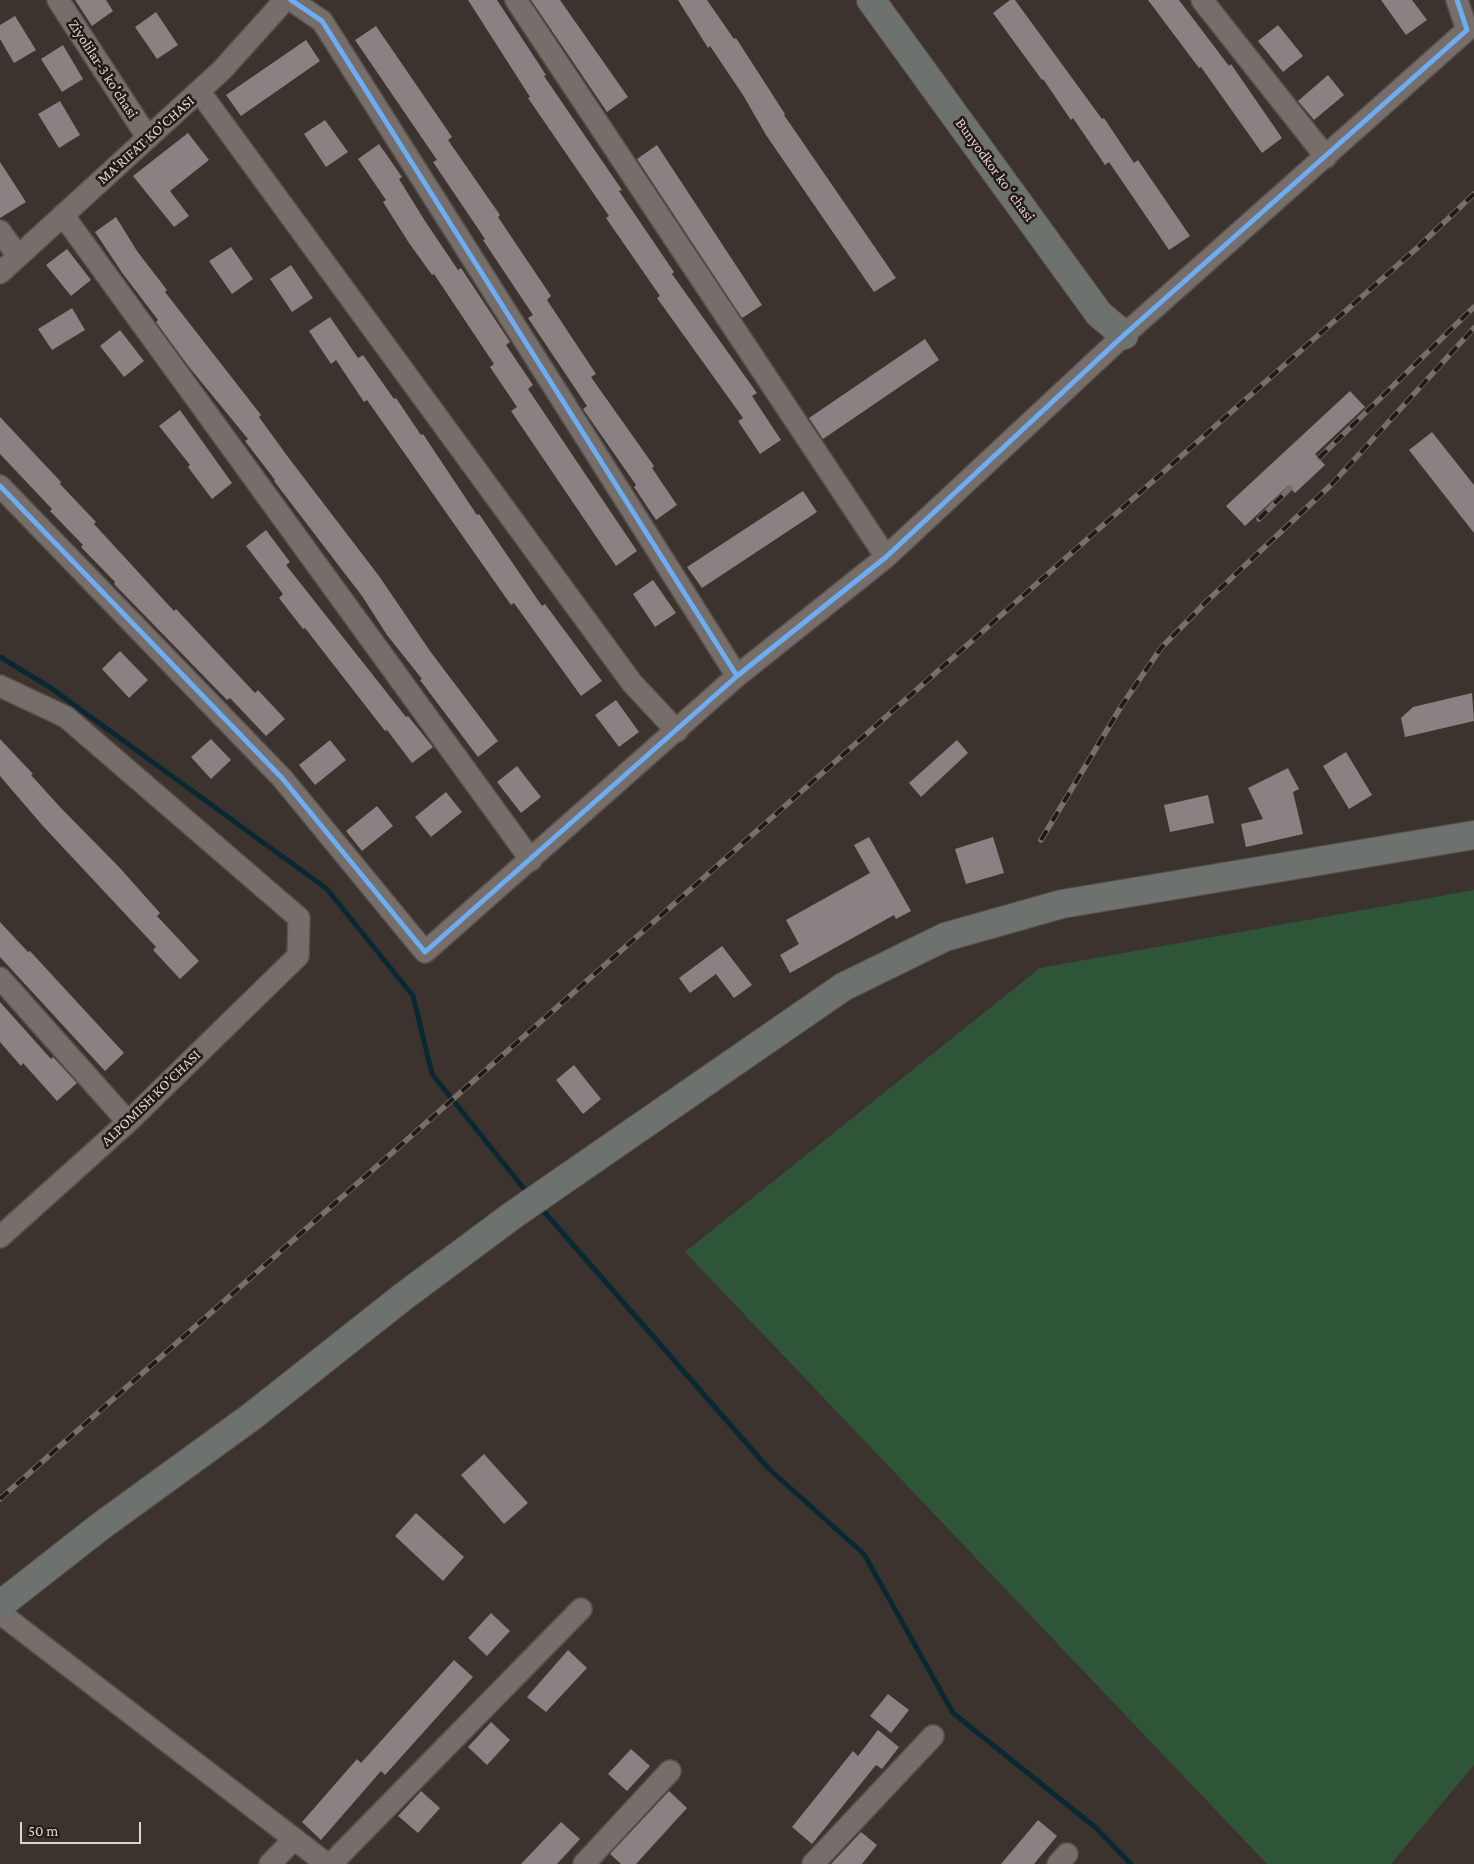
<!DOCTYPE html>
<html>
<head>
<meta charset="utf-8">
<style>
	body { margin:0 }
	#map { position:relative; width:1474px; height:1864px; overflow:hidden; background:#3d332e; font-family:"Crimson Pro",serif }
	canvas { display:block }
	.scale { position:absolute; left:20px; top:1822px; width:121px; height:22px; box-sizing:border-box; border:2px solid #e0d4ce; border-top:0; padding-left:6px; font-size:15px; line-height:18px; white-space:nowrap; color:#e0d4ce; -webkit-text-stroke:4px #231a16; paint-order:stroke }
</style>
</head>
<body>
<div id="map">
<canvas width="1474" height="1864"></canvas>
<div class="scale">50 m</div>
</div>
<script>
const g = document.querySelector('canvas').getContext('2d');
g.lineJoin = 'round';
function paint(path, color) { g.fillStyle = color; g.fill(path, 'evenodd'); }
function stroke(path, color, width, dash) { g.strokeStyle = color; g.lineWidth = width; g.lineCap = dash ? 'butt' : 'round'; g.setLineDash(dash || []); g.stroke(path); }
function drawText(font, color, halo, rows, align = 'center') {
  g.font = font + ' "Crimson Pro",serif'; g.lineWidth = 5; g.setLineDash([]); g.textBaseline = 'middle'; g.strokeStyle = halo; g.fillStyle = color; for (const [text, x, y, turn = 0] of rows) {
    g.save(); g.translate(x, y); g.rotate((+turn || 0) * Math.PI / 180); g.textAlign = isNaN(turn) ? turn : align; if (halo) g.strokeText(text, 0, 0); g.fillText(text, 0, 0); g.restore();
  }
}
paint(new Path2D(`
	M1474,890V1765L1391,1864H1267L685,1252L1040,968Z`), '#2f5538');
stroke(new Path2D(`
	M0,657L51,688L327,889L413,996L432,1074L529,1195
	M540,1207L769,1469L864,1554L953,1713L1095,1827L1131,1864`), '#082832', 5);
paint(new Path2D(`
	M75,0H106L113,11L92,26Z
	M468,0H497L546,75L544,76L622,190L619,191L674,272L672,274L757,393L752,396L781,440L760,454L738,421L743,418L657,298L660,296L606,218L609,216L528,98L530,97Z
	M531,0H560L628,97L607,112Z
	M678,0H707L734,39L736,38L785,114L784,115L896,278L874,292L766,135L743,95L710,46L708,48Z
	M1010,0H1015L1102,119L1104,118L1134,163L1138,160L1190,236L1169,250L1109,162L1105,165L1073,118L1071,120L1043,79L1042,80L993,13Z
	M1148,0H1179L1229,66L1231,64L1282,138L1262,153L1201,67L1199,68Z
	M1381,0H1412L1427,20L1406,35Z
	M156,12L178,45L157,59L135,27Z
	M15,16L36,50L14,63L0,39V25Z
	M1278,25L1303,56L1283,72L1258,41Z
	M376,26L452,137L448,140L500,215L498,217L551,296L547,300L596,374L591,377L654,466L652,468L677,505L656,520L634,487L636,485L583,409L587,406L528,318L533,315L483,240L485,239L433,162L437,160L355,40Z
	M306,40L320,61L241,116L226,95Z
	M63,45L83,79L62,92L41,59Z
	M1328,75L1344,95L1314,120L1298,101Z
	M60,101L80,135L59,148L38,114Z
	M325,120L348,152L326,167L304,134Z
	M188,133L209,160L170,191L189,216L174,227L133,176Z
	M379,144L402,177L399,179L425,221L458,270L461,268L510,342L506,345L533,385L528,389L637,551L616,566L511,411L517,407L490,367L494,364L434,274L432,275L409,243L383,202L386,200L358,159Z
	M657,145L762,305L742,318L637,159Z
	M0,162L26,202L0,218Z
	M116,217L137,251L167,290L165,292L261,415L259,417L288,457L379,576L430,651L498,741L478,757L420,680L422,679L387,635L362,596L274,481L275,480L245,441L248,439L189,367L156,322L158,320L123,274L95,232Z
	M231,247L253,279L232,294L209,261Z
	M67,249L91,280L71,296L46,265Z
	M291,265L313,298L292,312L270,279Z
	M72,308L85,330L52,350L38,329Z
	M330,317L358,358L363,355L394,399L396,398L421,435L423,434L477,515L479,514L542,606L545,604L602,681L581,696L514,603L511,605L367,400L364,402L336,360L331,364L309,331Z
	M120,330L144,361L124,377L100,346Z
	M925,339L939,360L823,439L809,418Z
	M1350,391L1365,407L1315,454L1325,465L1295,493L1288,486L1245,526L1226,506Z
	M180,410L232,483L212,499L188,467L190,465L159,426Z
	M0,417L61,482L60,484L96,522L94,524L174,611L176,609L255,693L258,690L285,719L266,736L230,698L227,700L114,584L115,582L81,547L83,545L50,511L52,509L0,454Z
	M1432,432L1474,485V533L1409,450Z
	M803,491L817,512L702,588L687,567Z
	M266,530L290,562L286,565L406,717L408,716L433,747L412,763L387,730L385,731L305,628L303,629L279,598L283,594L246,546Z
	M653,580L676,613L655,627L633,594Z
	M120,651L148,680L129,698L102,669Z
	M1472,693L1474,721L1405,737L1401,718L1413,707Z
	M616,700L639,732L619,747L595,715Z
	M0,739L33,774L31,775L60,807L119,867L160,913L157,916L199,961L180,979L153,950L156,947L42,825L0,776Z
	M211,739L231,760L211,779L191,757Z
	M330,740L346,760L315,785L299,765Z
	M957,740L968,753L921,797L909,783Z
	M1346,752L1372,795L1349,809L1323,766Z
	M517,766L541,797L521,813L497,782Z
	M1288,768L1299,789L1293,792L1303,834L1246,847L1241,824L1263,819L1248,788Z
	M446,792L462,812L431,837L415,817Z
	M1208,795L1214,823L1170,832L1164,805Z
	M377,806L393,826L362,851L346,831Z
	M869,837L911,911L896,919L894,915L790,973L780,955L799,944L786,920L870,873L854,845Z
	M993,837L1004,873L966,884L955,849Z
	M0,922L28,952L30,951L124,1053L105,1071L0,957Z
	M722,946L752,985L734,998L716,974L690,993L679,978Z
	M0,1002L51,1059L53,1057L77,1083L57,1101L23,1063L21,1066L0,1042Z
	M574,1065L601,1099L583,1114L556,1080Z
	M484,1454L528,1503L504,1524L461,1475Z
	M416,1513L464,1557L443,1581L395,1536Z
	M491,1613L510,1631L487,1656L468,1638Z
	M568,1650L587,1668L546,1712L527,1697Z
	M454,1660L473,1677L385,1775L381,1771L321,1840L302,1822L357,1759L361,1763Z
	M888,1694L909,1710L891,1733L870,1716Z
	M491,1722L510,1740L487,1765L468,1747Z
	M878,1730L899,1747L882,1769L876,1765L812,1844L792,1827L853,1751L858,1756Z
	M631,1749L650,1766L627,1791L608,1774Z
	M421,1791L440,1808L418,1833L398,1816Z
	M669,1791L687,1808L636,1864H621L610,1854Z
	M1038,1820L1057,1836L1034,1864H1001Z
	M561,1822L580,1839L557,1864H521Z
	M861,1832L877,1845L862,1864H831Z`), '#898182');
const minor = new Path2D(`
	M58,0L148,138
	M291,0L322,21L737,676
	M516,0L886,557
	M1202,0L1326,157
	M199,91L632,683L677,731
	M63,215L531,860
	M0,231L18,256
	M0,273L222,70L285,0
	M0,486L282,778L425,952L737,676L886,557L1124,335L1467,30L1457,0
	M0,686L66,717L299,918L298,956L128,1122L0,1237
	M0,978L128,1122
	M0,1613L327,1864
	M270,1864L294,1839
	M331,1864L581,1609
	M584,1864L670,1771
	M813,1864L933,1736
	M1058,1864L1067,1854`);
const major = new Path2D(`
	M871,0L1099,314L1124,335
	M0,1605L101,1526L251,1417L404,1296L513,1215L843,987L945,937L1062,904L1474,835`);
stroke(minor, '#59504b', 24);
stroke(major, '#59504b', 30);
stroke(minor, '#766e6a', 21);
stroke(major, '#6e726e', 28);
const rail = new Path2D(`
	M1319,458L1474,307
	M1259,519L1290,488
	M1041,840L1122,705L1161,648L1207,601L1332,484L1474,328
	M0,1499L1417,248L1474,194`);
stroke(rail, '#776f6c', 5.5);
stroke(rail, '#231a16', 4, [11]);
stroke(new Path2D(`
	M291,0L322,21L737,676
	M0,486L282,778L425,952L737,676L886,557L1124,335L1467,30L1457,0`), '#6dadf4', 5);
drawText('15px', '#e0d4ce', '#231a16', [
	["Ziyolilar-3 ko'chasi",103,69,57],
	["MA'RIFAT KO'CHASI",146,140,-42],
	["Bunyodkor koʻchasi",995,170,54],
	["ALPOMISH KO'CHASI",151,1098,-44]
]);
</script>
</body>
</html>
